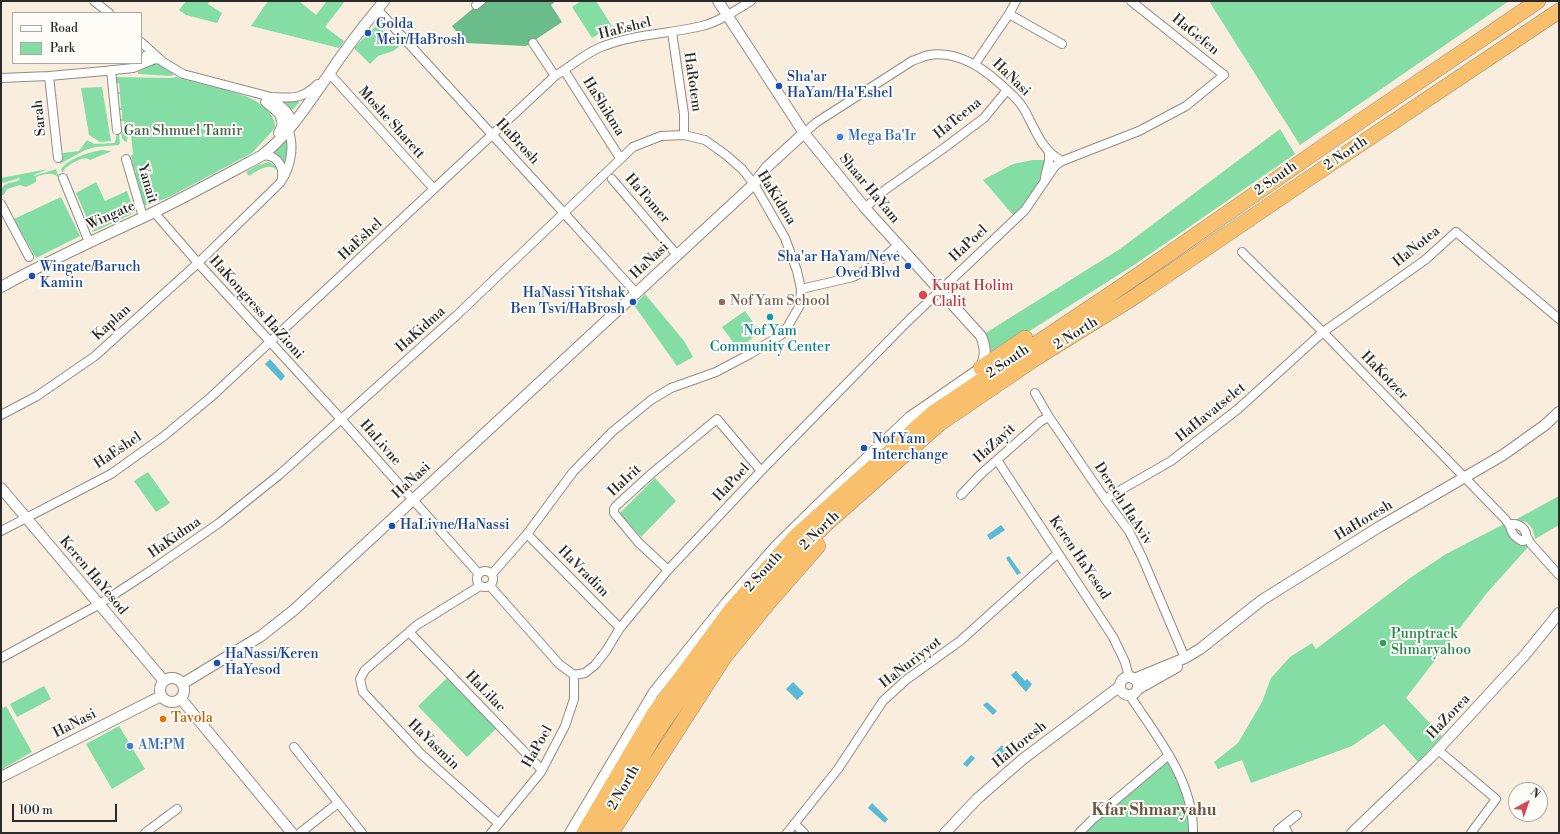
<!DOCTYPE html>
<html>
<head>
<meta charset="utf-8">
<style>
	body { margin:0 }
	#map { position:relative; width:1560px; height:834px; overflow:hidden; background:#f9eddd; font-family:"Libre Bodoni",serif }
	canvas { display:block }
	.frame { position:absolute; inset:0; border:2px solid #2b2b2b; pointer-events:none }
	.legend { position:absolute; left:12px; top:12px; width:130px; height:52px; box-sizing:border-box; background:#fdfcf7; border:1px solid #a9a8a5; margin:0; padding:5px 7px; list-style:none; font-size:12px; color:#2b2b2b }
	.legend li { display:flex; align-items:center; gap:8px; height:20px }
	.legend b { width:20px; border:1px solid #a9a8a5 }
	.north { position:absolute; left:1508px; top:782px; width:40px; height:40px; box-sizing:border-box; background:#fdfcf7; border:1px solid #a9a8a5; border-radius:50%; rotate:40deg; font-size:11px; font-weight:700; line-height:16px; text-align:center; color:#2b2b2b }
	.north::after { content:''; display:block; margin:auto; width:14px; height:18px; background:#d1495b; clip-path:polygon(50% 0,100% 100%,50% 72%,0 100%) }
	.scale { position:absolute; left:12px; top:804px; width:105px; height:18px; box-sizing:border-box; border:2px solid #2b2b2b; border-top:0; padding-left:5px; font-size:12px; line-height:14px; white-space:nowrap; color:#2b2b2b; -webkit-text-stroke:3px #fdfcf7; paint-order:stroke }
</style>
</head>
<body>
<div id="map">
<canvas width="1560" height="834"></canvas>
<div class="frame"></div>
<ul class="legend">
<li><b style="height:5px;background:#fff"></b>Road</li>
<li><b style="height:11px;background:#83dda4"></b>Park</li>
</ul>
<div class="north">N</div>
<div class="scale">100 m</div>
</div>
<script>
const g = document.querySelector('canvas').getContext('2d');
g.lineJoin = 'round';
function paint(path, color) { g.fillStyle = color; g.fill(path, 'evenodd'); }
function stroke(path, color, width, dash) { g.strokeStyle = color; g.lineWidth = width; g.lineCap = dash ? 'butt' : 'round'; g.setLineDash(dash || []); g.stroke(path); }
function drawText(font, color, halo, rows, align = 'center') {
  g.font = font + ' "Libre Bodoni",serif'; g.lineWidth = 4; g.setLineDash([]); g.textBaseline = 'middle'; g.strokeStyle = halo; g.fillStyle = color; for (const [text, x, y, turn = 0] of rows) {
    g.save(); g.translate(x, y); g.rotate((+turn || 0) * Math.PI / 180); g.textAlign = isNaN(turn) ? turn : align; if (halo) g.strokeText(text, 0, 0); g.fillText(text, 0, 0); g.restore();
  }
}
paint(new Path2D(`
	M186,1H209L208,4L222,13L217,23L186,15L179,10Z
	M268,1H299L316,15L327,1H345L325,27L344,41L339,48L251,26Z
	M581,1H596L612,26L592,38L572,7Z
	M1209,1H1509L1300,145Z
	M376,26L380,27L399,47L393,51L378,56L370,64L354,48Z
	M154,64H157L174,74L171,76L138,74V72Z
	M113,77L171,78L176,77C199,84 223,88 245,96C257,100 277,114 275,128L252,153L171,196L149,205H144L137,187L139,186L136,176L134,177L133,174L136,173L134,167L130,168V166L133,165L131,156L133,154L131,134L133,125L129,124L127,142C121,140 122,136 121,131L125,127L124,121H118V119H122V110H117V108H121L120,94H116L115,92H120L119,83L114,84Z
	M102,87L111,141L100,142L89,135L81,88Z
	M298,100L299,103L291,111L278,101Z
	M1280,129L1295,154L1134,265L990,356L984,334L1120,249Z
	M117,133L119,134L120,143L119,145L96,147L85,150L60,164L61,159L63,157V153L79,151L87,140L94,144L114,143L115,142Z
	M286,139L288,144L286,167L271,154Z
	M102,150L112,151L90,160C82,155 72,164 65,168L64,171L62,172L61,169C69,158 90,152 102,150Z
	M1033,160H1046C1039,188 1033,195 1014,216L983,180L1013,164Z
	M269,162L277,167V170C268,162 257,171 249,176L246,172L258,165Z
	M48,169L34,175V176L56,169L59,178C52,171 45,174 36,177V182L26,187L20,185L7,189L4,195H1C1,182 9,184 20,180L19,178L3,183L1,178Z
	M96,182L105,201L127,191L134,210L130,215L93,232L76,193Z
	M61,197L80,236L36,258L14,219Z
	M645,294L684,341L693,357L677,366L634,305Z
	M745,311L760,332L738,349L722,327Z
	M148,472L170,503L156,512L134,481Z
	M655,478L676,501L641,537L620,513Z
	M1559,496V525L1535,539C1533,530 1533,526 1524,521L1520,523L1515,520Z
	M1504,524L1528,547L1486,594L1406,698L1442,736L1418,762L1384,724L1352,746L1251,783L1242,760L1218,769L1214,762L1238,743L1262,702L1271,678L1290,657L1312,643L1316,649L1410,578L1446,554Z
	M447,678L497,728L467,757L418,706Z
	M44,686L51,699L17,717L10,704Z
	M1,704L3,708L6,706L32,752L1,770Z
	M119,726L145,769L112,789L86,744Z
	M1168,760L1181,783L1187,803L1191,833H1086L1095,822Z`), '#83dda4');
paint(new Path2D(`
	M482,1H556L551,5L562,22L526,46L465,43L452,26Z`), '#6abc8a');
paint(new Path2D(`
	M270,359L285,376L281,381L265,364Z
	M1001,525L1005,530L990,540L987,535Z
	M1009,556L1021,573L1017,575L1006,558Z
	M1016,671L1025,681L1027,679L1032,684L1026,692L1011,675Z
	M793,682L804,693L797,700L786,689Z
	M987,702L997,711L993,715L983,705Z
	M1002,745L1007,750L998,759L993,754Z
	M971,755L975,758L967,767L963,764Z
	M872,803L888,819L885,823L868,808Z`), '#57bad6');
const minor = new Path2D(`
	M94,1L109,13
	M476,5L481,1
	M377,9L564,213L636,293
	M1009,14L1062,44
	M672,32L684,114V135
	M141,42L163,62L183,74L271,97C293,98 301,100 318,84
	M533,43L555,76
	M141,58L150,54L156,56
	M975,64L1009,14L1016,1
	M111,70L117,130
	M564,70L620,158
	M329,73L434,189
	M49,76L58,158
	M1,78L49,76L105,71L133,68L155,59L161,60
	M269,98C276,102 289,110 291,119
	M278,133C281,127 283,124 280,118
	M804,133L817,122L912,61C918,59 924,56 929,55C956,51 979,65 998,82C1006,89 1016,97 1022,106C1035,126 1039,149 1062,161
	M261,156C275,153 284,165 282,178
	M126,159L143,217
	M1045,177L1049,161V153
	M63,178L89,242
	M612,179L677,255
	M1,204L29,257
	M865,208L885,190L944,148L984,118L1007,90
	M154,212L198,263L341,419L479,574
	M1242,252L1323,332L1505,519L1510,526
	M1035,393L1049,417L1105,499L1129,531L1142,557L1185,658
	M1,415L37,396L95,356L198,263L280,183C292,166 296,141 285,122C281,114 272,108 265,102
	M997,460L1113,637L1125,662L1129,677
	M961,495L981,474L1041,421L1049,417
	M1105,499L1171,461L1238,409L1323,332L1425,260L1456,232L1559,319
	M1511,524C1520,523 1528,530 1526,540L1522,541C1515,538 1511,533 1510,526Z
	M1,531L111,474L164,436L211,397L555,76C570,67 584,54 601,47C633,34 669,34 702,26C719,22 736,10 751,1
	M527,534L620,628
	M1527,537L1531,544L1559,575
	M668,570L638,542L614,513V509L616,506L651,474L717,419L761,471
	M477 579a8 8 0 1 1 16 0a8 8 0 1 1-16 0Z
	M492,574L527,534L573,472L612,432L651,400L671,388L716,372L750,354L781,335L788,326L800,305L801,289L853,277L875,265L898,245
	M480,586L417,625L365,670L360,679L363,692L420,753L498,823
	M490,586L559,664L574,675
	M409,632L542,770
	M1,658L98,605L150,571L219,523L279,475L457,315L633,147L661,136L684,135L705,140L726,155L742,169L754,184L785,238L797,271L801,289
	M574,675L585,673L595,665L606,651L620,628L668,570L761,471L908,321L1025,210L1055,166L1062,161L1139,131L1186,106L1224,75L1131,1
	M1130,696C1157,737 1194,781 1193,833
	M294,747L362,833
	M1438,750L1496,799L1471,833
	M795,824L804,833
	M1284,825L1288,833
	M1278,830L1297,815
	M145,833L177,809
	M300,833L338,803
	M491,833L541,772L565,726L574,699V675
	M787,833L838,769L883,701L906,680L960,641L1058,553
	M1079,833L1092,820L1169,755`);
const tertiary = new Path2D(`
	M1,287C48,261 96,239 144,217C184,198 222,177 261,156C289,135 307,105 327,77C344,51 364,25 384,1
	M1,488L164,681
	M1120 686a9 9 0 1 1 18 0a9 9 0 1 1-18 0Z
	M160 690a12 12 0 1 1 24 0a12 12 0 1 1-24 0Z
	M1134,679L1185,658L1200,649L1262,600L1379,527L1503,455L1545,425L1559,412
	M182,684L261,636L294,610L754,184L766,168L804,133
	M1138,689L1177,667
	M181,699L292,833
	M1,777L161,696
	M570,833L654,692L727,602L777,545L831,492L910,417L981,368C986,355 986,348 981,336L865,208L804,133L718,1
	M945,833L977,799L1023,759L1119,687
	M1352,833L1431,757L1524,656L1559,613`);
const motorway = new Path2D(`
	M981,368L1025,338
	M584,833L654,714L731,610L796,536L933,413L1124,285L1337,137L1538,1
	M598,833L656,733L683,694L754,603L794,557L826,524L939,424L1033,360L1136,296L1314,175L1559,11
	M611,833L725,656L769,602L818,546`);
stroke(minor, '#928c84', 10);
stroke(tertiary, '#928c84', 12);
stroke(motorway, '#928c84', 16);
stroke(minor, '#fff', 8);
stroke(tertiary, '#fff', 10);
stroke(motorway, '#f8bf6c', 15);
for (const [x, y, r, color] of [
	[368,33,4,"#1a4fb4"],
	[779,86,4,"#1a4fb4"],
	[840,137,4,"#3f7fe0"],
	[908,266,4,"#1a4fb4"],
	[32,276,4,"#1a4fb4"],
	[923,295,5,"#e0444e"],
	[633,302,4,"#1a4fb4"],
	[722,302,4,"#8d6e63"],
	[770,317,4,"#0f9aa8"],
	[864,448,4,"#1a4fb4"],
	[392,526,4,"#1a4fb4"],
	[1383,643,4,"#2e9e5b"],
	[217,663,4,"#1a4fb4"],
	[163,719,4,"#e8710a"],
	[130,746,4,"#3f7fe0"]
]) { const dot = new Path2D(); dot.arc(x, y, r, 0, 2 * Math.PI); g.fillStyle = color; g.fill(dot); stroke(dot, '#fdfcf7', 1.5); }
drawText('14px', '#164399', '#fdfcf7', [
	["Golda",376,25],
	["Meir/HaBrosh",376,41],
	["Sha'ar",787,78],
	["HaYam/Ha'Eshel",787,94],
	["Sha'ar HaYam/Neve",900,258,"right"],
	["Oved Blvd",900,274,"right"],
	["Wingate/Baruch",40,268],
	["Kamin",40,284],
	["HaNassi Yitshak",625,294,"right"],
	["Ben Tsvi/HaBrosh",625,310,"right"],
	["Nof Yam",872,440],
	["Interchange",872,456],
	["HaLivne/HaNassi",400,526],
	["HaNassi/Keren",225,655],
	["HaYesod",225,671]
], 'left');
drawText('14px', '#2b2b2b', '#fdfcf7', [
	["HaEshel",625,29,-14],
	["HaGefen",1195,35,39],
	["HaNasi",1011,78,44],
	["HaRotem",692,82,82],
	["HaShikma",603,107,58],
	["Sarah",40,118,-96],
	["HaTeena",958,119,-39],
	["Moshe Sharett",391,123,48],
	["HaBrosh",517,142,47],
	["2 North",1346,154,-34],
	["2 South",1276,179,-35],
	["Yanait",147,184,74],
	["Shaar HaYam",869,189,50],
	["HaKidma",776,198,58],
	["HaTomer",647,199,49],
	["Wingate",111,216,-24],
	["HaEshel",361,240,-43],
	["HaPoel",969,244,-43],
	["HaNotea",1417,247,-39],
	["HaNasi",650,261,-43],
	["HaKongress HaZioni",256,308,48],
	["Kaplan",112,323,-42],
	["HaKidma",421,330,-42],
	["2 North",1076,334,-32],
	["2 South",1008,362,-34],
	["HaKotzer",1384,376,46],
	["HaHavatselet",1211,413,-39],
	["HaLivne",380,443,49],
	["HaZayit",995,444,-42],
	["HaEshel",118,451,-34],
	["HaNasi",412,481,-43],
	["HaIrit",625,481,-43],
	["HaPoel",732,483,-47],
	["Derech HaAviv",1123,504,57],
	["HaHoresh",1364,521,-31],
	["2 North",820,531,-44],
	["HaKidma",175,538,-35],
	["Keren HaYesod",1079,558,56],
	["HaVradim",583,572,45],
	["2 South",764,572,-48],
	["Keren HaYesod",93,576,50],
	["HaNuriyyot",911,663,-38],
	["HaLilac",485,692,46],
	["HaZorea",1449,717,-47],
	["HaNasi",75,724,-27],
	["HaYasmin",433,745,44],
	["HaHoresh",1020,745,-39],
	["HaPoel",538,747,-60],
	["2 North",624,788,-60]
]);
drawText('14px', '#45604f', '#fdfcf7', [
	["Gan Shmuel Tamir",183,132]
]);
drawText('14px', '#366cbe', '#fdfcf7', [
	["Mega Ba'Ir",848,137],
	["AM:PM",138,746]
], 'left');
drawText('14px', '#be3a42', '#fdfcf7', [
	["Kupat Holim",932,287],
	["Clalit",932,303]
], 'left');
drawText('14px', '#785e54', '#fdfcf7', [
	["Nof Yam School",730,302]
], 'left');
drawText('14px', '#0d838f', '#fdfcf7', [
	["Nof Yam",770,332],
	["Community Center",770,348]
]);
drawText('14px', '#27864d', '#fdfcf7', [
	["Punptrack",1391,635],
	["Shmaryahoo",1391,651]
], 'left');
drawText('14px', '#c56008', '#fdfcf7', [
	["Tavola",171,719]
], 'left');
drawText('bold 16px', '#6a5444', '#fdfcf7', [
	["Kfar Shmaryahu",1154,811]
]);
</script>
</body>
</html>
